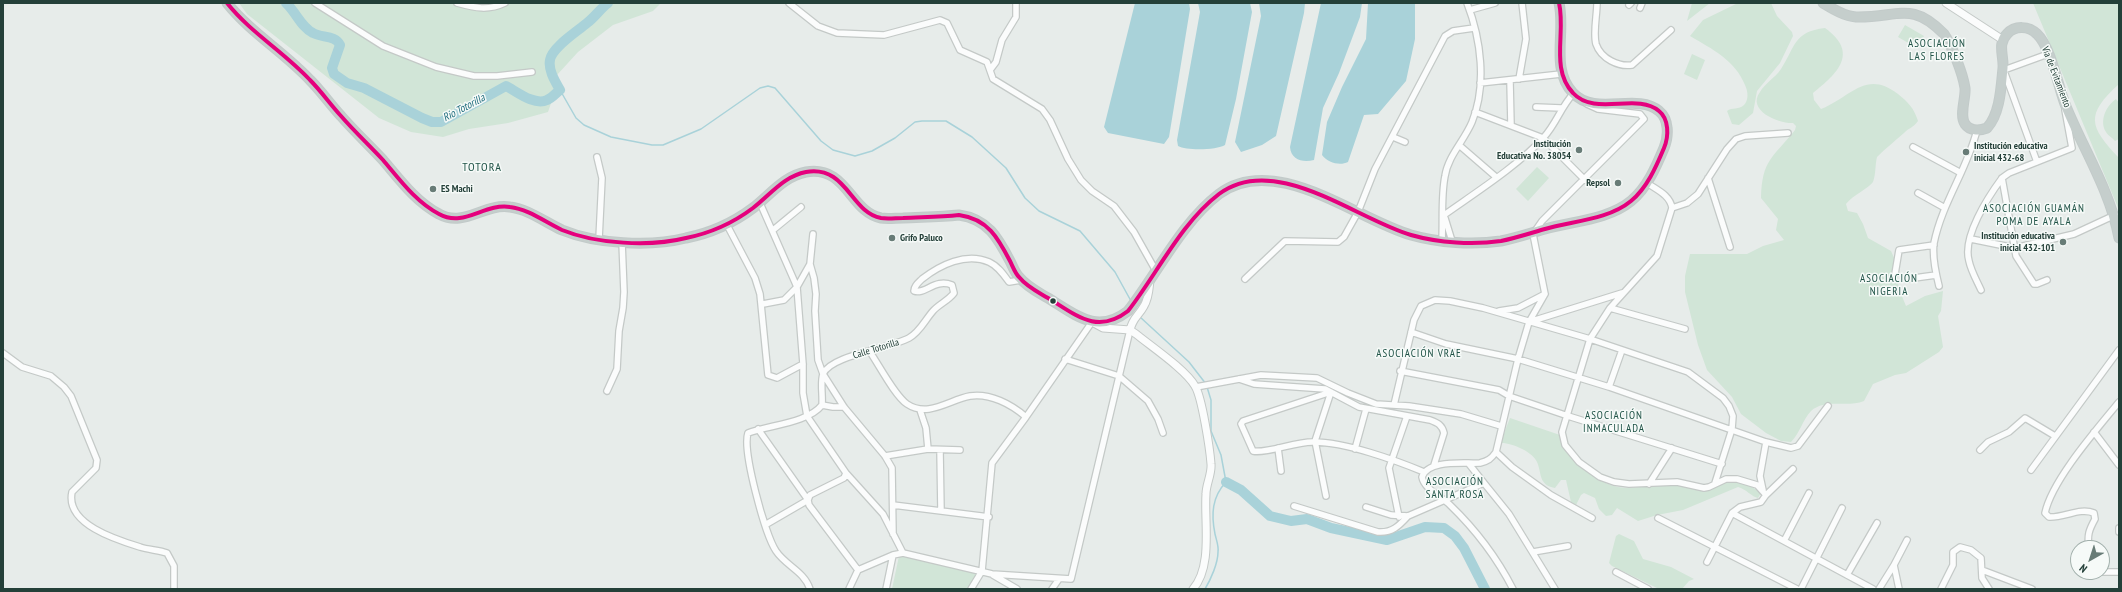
<!DOCTYPE html>
<html>
<head>
<meta charset="utf-8">
<style>
	body { margin:0 }
	#map { position:relative; width:2122px; height:592px; overflow:hidden; background:#e7ecea; font-family:"PT Sans Narrow",sans-serif }
	canvas { display:block }
	.frame { position:absolute; inset:0; border:4px solid #244039; pointer-events:none }
	.north { position:absolute; left:2070px; top:540px; width:40px; height:40px; box-sizing:border-box; background:#f6faf8; border:1px solid #a2b0ac; border-radius:50%; rotate:219deg; font-size:11px; font-weight:700; line-height:16px; text-align:center; color:#244039 }
	.north::after { content:''; display:block; margin:auto; width:14px; height:18px; background:#687c77; clip-path:polygon(50% 0,100% 100%,50% 72%,0 100%) }
</style>
</head>
<body>
<div id="map">
<canvas width="2122" height="592"></canvas>
<div class="frame"></div>
<div class="north">N</div>
</div>
<script>
const g = document.querySelector('canvas').getContext('2d');
g.lineJoin = 'round';
function paint(path, color) { g.fillStyle = color; g.fill(path, 'evenodd'); }
function stroke(path, color, width, dash) { g.strokeStyle = color; g.lineWidth = width; g.lineCap = dash ? 'butt' : 'round'; g.setLineDash(dash || []); g.stroke(path); }
function drawText(font, color, halo, rows, align = 'center') {
  g.font = font + ' "PT Sans Narrow",sans-serif'; g.lineWidth = 3; g.setLineDash([]); g.textBaseline = 'middle'; g.strokeStyle = halo; g.fillStyle = color; for (const [text, x, y, turn = 0] of rows) {
    g.save(); g.translate(x, y); g.rotate((+turn || 0) * Math.PI / 180); g.textAlign = isNaN(turn) ? turn : align; if (halo) g.strokeText(text, 0, 0); g.fillText(text, 0, 0); g.restore();
  }
}
paint(new Path2D(`
	M239,3H661L653,11L613,25L578,52L557,75V86L548,112L508,123L469,129L443,137L411,132L379,118L247,14Z
	M1692,3H1710L1687,21Z
	M1738,3H1771L1777,16L1792,32L1793,36L1780,63L1757,91L1753,113L1739,125L1732,124L1727,111C1732,107 1739,110 1744,105C1749,100 1748,91 1745,85C1735,60 1712,49 1690,36L1703,20Z
	M2033,3H2119V84C2085,115 2089,126 2119,158V210Z
	M1905,25L1924,36L1917,48L1898,37Z
	M1825,28C1860,53 1837,74 1813,93L1814,100L1821,109C1851,97 1866,69 1898,94C1908,102 1914,108 1918,121C1913,128 1910,127 1904,133C1895,141 1886,148 1877,157C1875,165 1876,174 1873,182C1869,188 1853,195 1846,204L1848,211L1857,213L1863,224L1868,238L1891,251L1895,260L1899,289L1906,306L1925,296L1943,291L1941,311L1938,316L1943,347L1939,352L1906,373L1895,375L1873,384L1864,401C1848,408 1825,398 1811,411C1802,421 1800,433 1791,442L1781,441L1766,433L1741,414L1732,397L1707,370L1698,345L1685,292V276L1690,254H1747L1763,246L1784,240L1776,230L1778,219L1761,198C1762,159 1773,158 1795,130L1796,126L1793,123C1780,124 1746,111 1760,92C1765,83 1775,78 1781,69C1796,46 1793,32 1825,28Z
	M1692,54L1705,60L1697,80L1684,74Z
	M2116,99L2119,103V139L2115,141C2112,137 2108,136 2106,132C2099,121 2106,106 2116,99Z
	M1537,167L1549,178L1528,201L1516,189Z
	M1510,418L1560,435C1575,463 1597,489 1632,488C1644,487 1656,483 1668,482C1681,480 1694,488 1707,487C1718,486 1729,481 1740,479L1761,493L1758,498C1752,497 1746,489 1738,487L1683,510L1657,515L1638,521L1617,508L1612,515L1606,516L1599,509L1595,498L1584,493L1581,495L1576,505L1571,502L1566,480H1561L1555,488C1538,485 1542,473 1537,462C1533,452 1511,442 1500,443Z
	M1619,534L1634,541L1643,559L1671,567L1694,579L1689,581L1682,589H1659L1612,566L1609,563L1616,536Z
	M899,556L978,571L968,589H892Z`), '#d1e5d7');
paint(new Path2D(`
	M1135,3H1189L1190,9L1169,137L1164,144L1108,133L1104,127Z
	M1198,3H1250L1252,12L1236,99L1225,145C1217,150 1187,151 1178,146L1177,140L1200,12Z
	M1259,3H1305L1304,13L1276,136L1262,145L1241,152L1235,142L1261,16Z
	M1321,3H1362L1360,17L1339,73L1323,108L1314,160C1303,163 1291,160 1290,147Z
	M1368,3H1415V39L1406,81L1378,114L1364,115L1348,162C1340,166 1328,163 1322,155L1327,122L1342,87L1366,39Z`), '#a9d2d9');
stroke(new Path2D(`
	M560,90L576,118L584,125L611,137L652,145H663L701,129L760,88L768,86L775,88L821,141L833,150L855,156L872,151L895,138L915,122L922,121H946L972,137L1006,168L1025,198L1039,211L1080,231L1115,272L1131,301
	M1140,317L1189,362L1206,384
	M1205,589C1211,579 1218,563 1218,552C1219,546 1216,539 1215,534C1211,514 1212,497 1226,482L1221,455L1211,431V400L1207,387`), '#a9d2d9', 1.5);
stroke(new Path2D(`
	M286,3C296,12 301,27 313,33C322,38 335,35 340,45L332,68L334,74L347,83L364,88L422,118L432,122H441L506,86C516,91 534,106 547,100C552,98 556,93 560,90C555,81 548,70 550,60C552,47 578,31 587,23C595,17 600,9 608,3
	M1226,482L1241,490L1270,516L1291,521L1307,519L1331,528L1387,540L1425,527L1444,528L1455,536L1464,548L1485,589`), '#a9d2d9', 10);
const minor = new Path2D(`
	M315,3L383,46L436,67L474,76H497L532,72
	M457,3C475,8 488,11 505,3
	M789,3L818,26L837,33L884,35L940,20L947,23L960,50L987,62L993,79L1042,109L1050,120L1068,159L1081,180L1092,191L1114,206L1134,232L1156,271
	M1597,3C1597,15 1593,33 1596,44C1601,59 1619,67 1632,65L1671,30
	M1629,5L1631,3
	M1640,8L1642,3
	M1470,10L1495,3
	M990,70L996,62L1002,40L1016,17V3
	M2004,70L2048,54
	M2004,71L2037,162
	M1519,79L1526,39L1522,3
	M1510,81L1511,125
	M1480,83L1561,74
	M1536,107L1561,108
	M1475,112L1543,138L1585,180
	M1393,137L1405,142
	M1459,145L1496,177
	M1913,147L1961,173
	M597,157L602,178L599,239
	M1708,178L1730,247
	M2002,178L2016,256L2034,284H2037L2047,280
	M1647,183C1657,190 1670,195 1672,208L1657,256L1610,308L1590,339L1562,432L1565,445L1579,462L1600,477L1614,482L1629,484L1677,482L1704,488L1709,487L1726,479H1737L1757,485L1766,495L1793,469
	M1918,193L1945,208
	M760,203L797,287L803,364V393L807,416L846,473L844,478L810,495L808,500L809,505L858,570
	M1672,208L1687,203L1698,194L1727,149L1736,139L1745,136L1788,133
	M727,225L755,278L760,294L768,375L777,378L803,364
	M773,230L801,207
	M1971,239L2015,248L2074,234L2115,215
	M1442,240C1443,220 1441,196 1445,176C1448,156 1464,141 1472,122C1487,85 1481,39 1467,3
	M1452,241L1444,215C1475,193 1519,165 1544,137C1556,124 1561,107 1573,94
	M810,264L814,278L816,294L815,311L818,360L823,374L844,407L885,456L892,468L893,534
	M1895,274L1899,250L1934,245
	M1245,279L1285,241L1338,242L1344,237L1358,212L1375,169L1445,36L1453,31L1474,28
	M1907,279L1936,275
	M1939,286C1936,274 1932,256 1934,243C1942,203 1967,170 1977,130
	M1981,290C1977,281 1971,271 1969,261C1962,237 1988,197 2002,178L2009,173L2072,148L2065,110
	M763,304L784,300L797,287L810,264L813,234
	M1610,308L1685,329
	M1499,311L1518,308L1545,294L1533,234L1542,221L1644,119L1640,114L1598,109L1587,104
	M1529,322L1622,293
	M1411,332L1446,344L1518,359L1609,387L1766,442L1791,448L1798,446L1828,406
	M870,352C879,365 895,396 907,404C928,418 949,400 970,396C990,393 1011,404 1026,417L992,463L982,571L971,589
	M3,353L22,367L51,376L64,387L71,396L97,460L96,468L72,492C65,524 117,540 140,547C149,550 159,550 167,553L174,566V589
	M1065,359L1119,376L1148,401L1158,419L1163,433
	M1400,371L1499,390L1509,396L1568,416L1722,464
	M1239,379L1254,384L1325,389L1359,407L1430,420C1438,423 1442,425 1444,433L1434,465
	M1196,387L1261,375L1317,378L1348,393L1376,404L1409,406L1461,414L1501,426
	M1609,387L1622,350
	M607,391L617,369L619,331L623,308L624,292L622,242
	M1331,392L1243,421L1241,424L1253,451C1266,454 1297,441 1314,442C1345,442 1395,460 1424,472
	M822,405L833,407H844
	M1394,405L1414,320L1421,306L1435,300L1450,301L1483,308L1590,339L1688,372L1723,398L1729,406L1733,416L1732,429L1715,483
	M1026,417L1092,322
	M758,429L808,500L765,525
	M2094,432L2119,465
	M1278,448L1281,471
	M928,449L960,450
	M1355,449L1366,409
	M940,450L941,511
	M1980,450L1988,442L2009,432L2025,418L2055,436
	M1496,452L1512,467L1551,495L1592,518
	M885,456L928,449L926,428L920,410
	M1469,464L1484,483
	M2031,470L2119,350
	M846,473L883,514L903,553
	M1649,484L1672,448
	M1763,490L1760,476L1766,442
	M1326,496L1315,441L1331,392
	M893,505L989,517
	M1294,506L1378,532C1392,533 1399,526 1408,516
	M1366,507L1391,515L1408,516L1484,483L1509,514L1555,589
	M1732,513L1873,589
	M1399,517L1389,468L1407,416
	M1658,518L1797,589
	M2119,528V532
	M1784,541L1809,493
	M2089,548C2087,535 2089,530 2095,519L2094,513C2080,507 2064,518 2049,517L2045,513C2052,480 2097,429 2119,402
	M1533,552L1568,546
	M1707,562L1732,513L1740,507L1761,502L1766,495
	M1982,570L2032,589
	M1616,572L1648,589
	M2093,572H2119
	M993,575L1017,589
	M1847,575L1877,523
	M810,589C804,571 786,566 776,551C765,535 742,450 748,433C769,425 808,423 822,405C823,395 820,383 823,374C831,355 889,349 909,338C920,332 925,320 933,311C939,304 948,301 954,293L952,285C935,278 925,295 914,291C914,286 918,283 922,279C940,265 966,252 989,262C998,266 1004,275 1009,282L1021,280
	M849,589L858,570L893,555L903,553L992,574L1071,579L1130,330
	M886,589L893,555
	M1052,589L1059,579
	M1513,589C1496,556 1477,531 1450,505C1442,497 1424,489 1422,477C1428,459 1464,464 1480,463C1488,461 1491,459 1496,452L1518,359L1529,322L1545,294
	M1801,589L1842,508
	M1879,589L1894,565
	M1899,589L1894,565L1907,540
	M1941,589L1953,565V552L1960,547L1971,550L1981,558L1982,578L1989,589`);
const tertiary = new Path2D(`
	M1946,3L2003,40
	M1092,322L1103,328L1130,330L1136,334C1152,347 1186,370 1195,386C1202,397 1210,450 1211,464C1212,474 1206,484 1206,494C1204,522 1213,566 1193,589
	M1130,330C1133,317 1138,317 1144,306C1149,298 1149,289 1150,280`);
const trunk = new Path2D(`
	M227,3C251,33 284,52 310,80C321,91 330,104 341,116C354,131 369,145 383,160C400,180 416,202 439,214C464,228 484,203 510,207C528,209 545,222 562,230C596,244 650,247 686,238C711,233 733,223 753,208C770,195 784,176 806,172C847,165 850,212 881,218C887,219 896,218 903,218C921,217 940,217 959,215C988,219 998,238 1010,261C1013,267 1015,273 1019,277C1027,287 1038,292 1048,298C1076,315 1097,335 1128,311C1157,274 1181,223 1219,194C1275,152 1356,219 1411,235C1439,243 1473,245 1501,241C1516,238 1531,233 1545,229C1572,221 1608,220 1631,201C1647,188 1656,167 1664,148C1669,136 1669,119 1659,111C1637,92 1595,117 1573,93C1550,69 1566,32 1559,3
	M1823,3C1833,9 1844,16 1856,17C1898,18 1911,0 1944,34C1952,46 1963,74 1965,88C1966,98 1959,115 1965,124C1970,131 1979,131 1987,128C2000,114 2001,88 2003,68C2004,56 1997,44 2007,34C2015,25 2029,26 2037,34C2051,47 2058,86 2065,104C2083,149 2110,190 2119,238`);
stroke(minor, '#c4c9c7', 8);
stroke(tertiary, '#c4c9c7', 9);
stroke(trunk, '#c2cac9', 11);
stroke(minor, '#fbfcfc', 5.5);
stroke(tertiary, '#fbfcfc', 7);
stroke(trunk, '#c5cecc', 9);
stroke(new Path2D(`
	M227,3C251,33 284,52 310,80C321,91 330,104 341,116C354,131 369,145 383,160C400,180 416,202 439,214C464,228 484,203 510,207C528,209 545,222 562,230C596,244 650,247 686,238C711,233 733,223 753,208C770,195 784,176 806,172C847,165 850,212 881,218C887,219 896,218 903,218C921,217 940,217 959,215C988,219 998,238 1010,261C1013,267 1015,273 1019,277C1027,287 1038,292 1048,298C1076,315 1097,335 1128,311C1157,274 1181,223 1219,194C1275,152 1356,219 1411,235C1439,243 1473,245 1501,241C1516,238 1531,233 1545,229C1572,221 1608,220 1631,201C1647,188 1656,167 1664,148C1669,136 1669,119 1659,111C1637,92 1595,117 1573,93C1550,69 1566,32 1559,3`), '#e5007d', 4);
for (const [x, y, r, color] of [
	[1579,150,4,"#687c77"],
	[1966,152,4,"#687c77"],
	[1618,183,4,"#687c77"],
	[433,189,4,"#687c77"],
	[892,238,4,"#687c77"],
	[2063,242,4,"#687c77"],
	[1053,301,3.5,"#244039"]
]) { const dot = new Path2D(); dot.arc(x, y, r, 0, 2 * Math.PI); g.fillStyle = color; g.fill(dot); stroke(dot, '#f6faf8', 1.5); }
drawText('10px', '#244039', '#f6faf8', [
	["Vía de Evitamiento",2056,77,69],
	["Calle Totorilla",876,349,-17]
]);
drawText('bold 10px', '#244039', '#f6faf8', [
	["Institución",1571,144],
	["Educativa No. 38054",1571,156],
	["Institución educativa",1974,146,"left"],
	["inicial 432-68",1974,158,"left"],
	["Repsol",1610,183],
	["ES Machi",441,189,"left"],
	["Institución educativa",2055,236],
	["inicial 432-101",2055,248],
	["Grifo Paluco",900,238,"left"]
], 'right');
g.letterSpacing = '1px';
drawText('11px', '#205347', '#f6faf8', [
	["ASOCIACIÓN",1937,44],
	["LAS FLORES",1937,57],
	["ASOCIACIÓN GUAMÁN",2034,209],
	["POMA DE AYALA",2034,222],
	["ASOCIACIÓN",1889,279],
	["NIGERIA",1889,292],
	["ASOCIACIÓN VRAE",1419,354],
	["ASOCIACIÓN",1614,416],
	["INMACULADA",1614,429],
	["ASOCIACIÓN",1455,482],
	["SANTA ROSA",1455,495]
]);
g.letterSpacing = '0px';
drawText('italic 11px', '#1e6c7d', '#f6faf8', [
	["Rio Totorilla",464,108,-28]
]);
g.letterSpacing = '1px';
drawText('12px', '#205347', '#f6faf8', [
	["TOTORA",482,168]
]);
g.letterSpacing = '0px';
</script>
</body>
</html>
